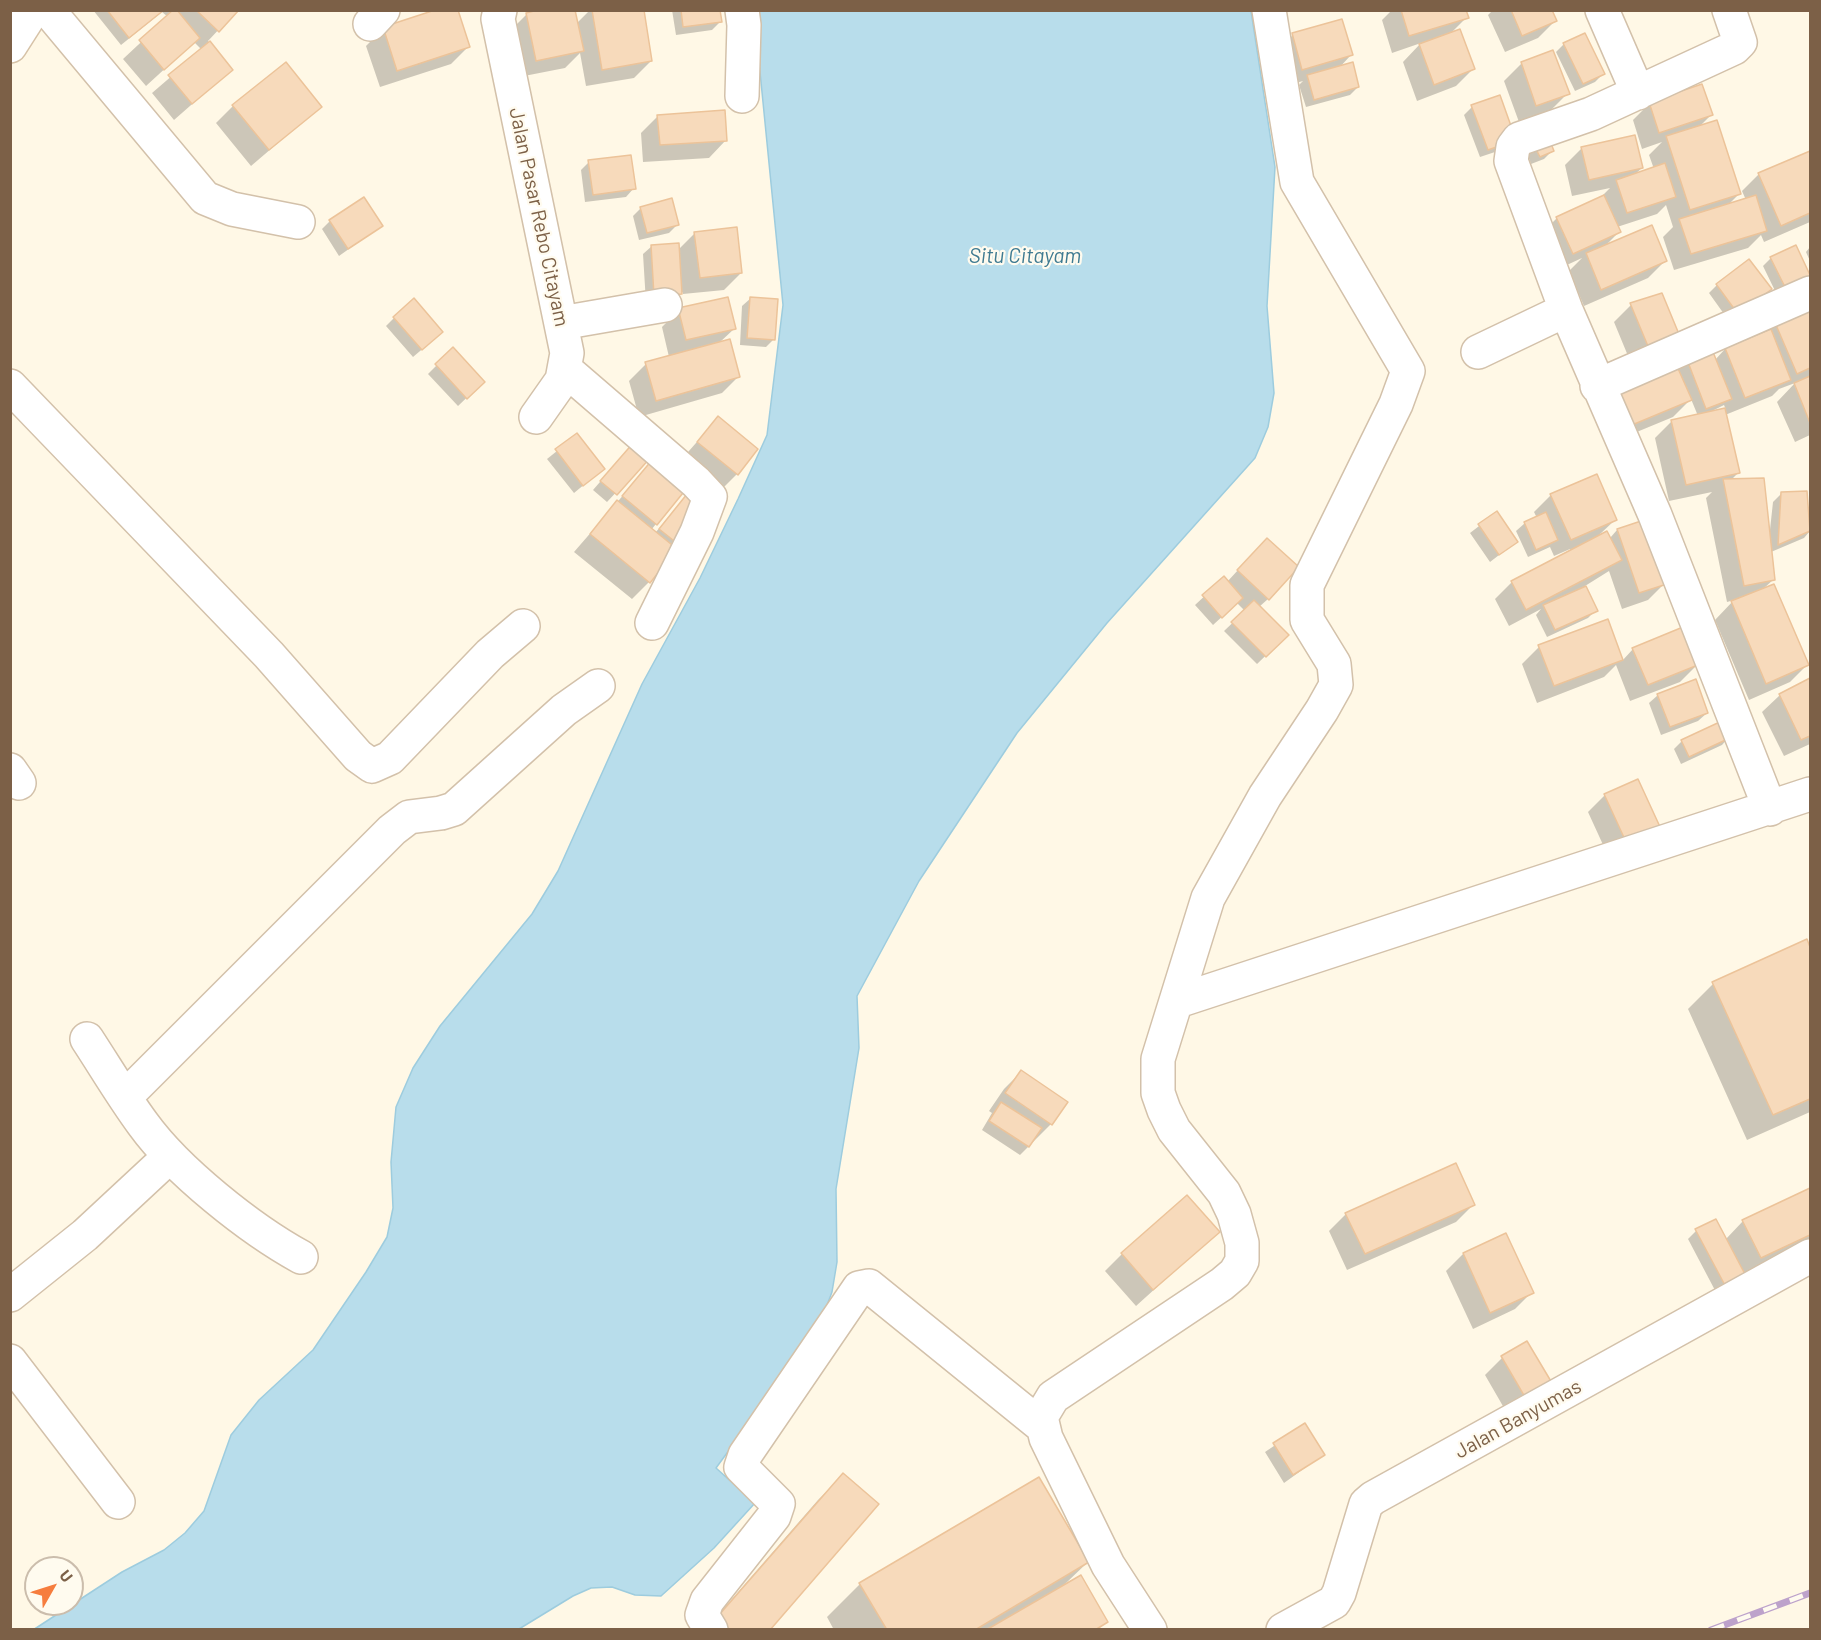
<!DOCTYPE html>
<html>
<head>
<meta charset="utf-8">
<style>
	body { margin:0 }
	#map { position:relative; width:1821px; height:1640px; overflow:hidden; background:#fff8e6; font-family:Barlow,sans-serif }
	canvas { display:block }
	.frame { position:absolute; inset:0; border:12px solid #7c6047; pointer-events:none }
	.north { position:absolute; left:24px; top:1556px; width:60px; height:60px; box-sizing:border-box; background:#fffbef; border:2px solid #cbbdac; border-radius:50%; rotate:51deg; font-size:16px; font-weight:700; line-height:24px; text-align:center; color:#7c6047 }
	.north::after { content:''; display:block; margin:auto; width:21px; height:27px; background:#f67d3e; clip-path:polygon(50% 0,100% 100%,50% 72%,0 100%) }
</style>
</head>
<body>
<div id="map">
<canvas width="1821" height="1640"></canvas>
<div class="frame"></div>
<div class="north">U</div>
</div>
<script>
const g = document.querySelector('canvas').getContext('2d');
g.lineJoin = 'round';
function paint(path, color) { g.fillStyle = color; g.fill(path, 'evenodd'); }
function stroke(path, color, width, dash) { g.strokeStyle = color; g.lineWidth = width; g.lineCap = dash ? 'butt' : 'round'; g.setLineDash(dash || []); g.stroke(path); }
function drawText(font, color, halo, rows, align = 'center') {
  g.font = font + ' Barlow,sans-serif'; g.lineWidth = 4.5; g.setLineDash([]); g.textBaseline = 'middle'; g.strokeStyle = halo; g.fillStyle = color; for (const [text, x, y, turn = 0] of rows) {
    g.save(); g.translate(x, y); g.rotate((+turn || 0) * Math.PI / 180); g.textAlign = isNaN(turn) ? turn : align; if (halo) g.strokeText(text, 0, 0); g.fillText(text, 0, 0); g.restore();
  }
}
const water = new Path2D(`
	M754,11H1251L1275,167L1267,306L1274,393L1268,427L1255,458L1107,623L1017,733L919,881L857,996L859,1048L836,1189L837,1262L832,1292L818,1329L716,1468L755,1503L714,1548L661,1596L635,1595L612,1587L591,1588L573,1596L519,1629L33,1630L122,1572L164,1550L185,1533L204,1511L231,1435L259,1400L313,1350L366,1272L387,1237L393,1208L391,1162L396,1107L413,1068L440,1026L532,914L558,871L642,684L700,578L738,499L767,435L783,305Z`);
paint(water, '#b8ddeb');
stroke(water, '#9dccde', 1.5);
paint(new Path2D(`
	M93,10H237L208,41L231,70L174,120L152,93L202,50L194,42L146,86L123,59L168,17L162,12L121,45Z
	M590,10H642L651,61L634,78L586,86L580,53L565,68L519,77L510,31L527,14L576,24Z
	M672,10H718L720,22L712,30L676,35Z
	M1392,10H1465L1467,17L1450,34L1473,69L1456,86L1417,101L1403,62L1421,43L1392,53L1382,20Z
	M1493,10H1551L1555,21L1538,38L1505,52L1488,15Z
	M384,28L468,47L451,64L380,87L366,46Z
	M1293,35L1351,55L1339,68L1358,87L1350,95L1306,107L1299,85L1303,81L1285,86L1276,52Z
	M1564,44L1603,74L1595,82L1575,91L1556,52Z
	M1552,52L1568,93L1551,110L1519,122L1504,81L1521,64Z
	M1650,103L1711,115L1698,128L1739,194L1728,205L1746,200L1742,191L1759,174L1810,153V222L1764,242L1761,235L1748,248L1674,270L1663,237L1673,227L1666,205L1657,214L1617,227L1619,232L1605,246L1665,261L1648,278L1584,306L1569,271L1582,258L1556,270L1540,235L1557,218L1600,198L1610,188L1572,196L1565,165L1582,148L1642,168L1634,175L1654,169L1649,155L1662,142L1642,149L1633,120Z
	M233,106L320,107L251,166L216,123Z
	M1472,107L1507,148L1480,157L1464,115Z
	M658,116L726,140L709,158L643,162L641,133Z
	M1536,148L1552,151L1544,159L1531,164L1528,156Z
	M589,162L634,188L626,197L585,202L581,170Z
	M641,208L677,225L669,233L639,240L633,216Z
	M330,221L381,226L339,256L322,229Z
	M695,233L741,273L724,290L683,294V292L673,302L646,303L643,254L652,246L678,250Z
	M1810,247V261L1806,252Z
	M1771,258L1803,287L1779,299L1763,266Z
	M1717,285L1761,297L1729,321L1709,293Z
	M751,298L774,339L766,347L740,345L742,306Z
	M1631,305L1679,338L1633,368L1614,322Z
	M679,310L734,329L719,343L739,376L722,393L639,417L629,381L646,364L669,357L662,327Z
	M1810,310V435L1795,442L1777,402L1795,383L1779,389L1772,396L1725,415L1738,473L1731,480L1769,539L1773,502L1781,494L1806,493L1810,521V531L1804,538L1771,552L1774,579L1762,590L1807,665L1790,682L1749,700L1715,620L1734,600L1727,602L1706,498L1712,492L1669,501L1655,438L1672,421L1698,416L1691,399L1673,417L1615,441L1600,407L1687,359L1715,360L1725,349L1757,337L1774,320ZM1724,405L1726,410L1712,412V411Z
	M394,318L433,340L413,357L386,326Z
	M453,349L483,382L458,406L428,374Z
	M718,418L737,474L720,491L681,460Z
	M577,435L603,469L574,493L547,459Z
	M626,452L649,457L607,502L593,490Z
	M652,462L656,524L651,530L655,533L687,496L703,509L649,582L632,599L574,552Z
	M1551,495L1615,520L1598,536L1610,538L1617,530L1643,522L1665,583L1648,600L1622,609L1609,571L1585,586L1596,610L1588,618L1547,637L1536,615L1541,609L1509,626L1495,599L1512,582L1571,552L1570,549L1554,556L1550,547L1528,557L1516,531L1525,523L1537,518L1534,512Z
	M1496,513L1516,542L1490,562L1470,533Z
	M1250,557L1268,599L1259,607L1287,635L1257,664L1224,631L1245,611L1237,603L1213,625L1195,605L1224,578L1227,582Z
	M1607,621L1622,661L1633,649L1697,665L1680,682L1630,701L1616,665L1604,677L1537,703L1522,664L1539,647Z
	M1810,679V744L1784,756L1762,712L1780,695Z
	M1658,695L1707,713L1698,721L1661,735L1649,703Z
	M1730,736L1722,745L1681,764L1674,749L1682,741Z
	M1605,795L1659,829L1610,860L1588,812Z
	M1806,941L1810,951V1112L1747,1140L1688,1009L1713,984Z
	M1021,1072L1051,1124L1020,1155L982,1130L992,1113L989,1111L1004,1089Z
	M1809,1190L1810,1242L1718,1296L1688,1239L1696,1231L1726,1239L1743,1221Z
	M1473,1205L1456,1222L1347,1270L1329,1231L1346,1214Z
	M1218,1232L1136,1306L1105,1271L1122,1254Z
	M1506,1235L1532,1292L1515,1309L1473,1329L1446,1271L1463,1254Z
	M1526,1343L1553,1388L1511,1420L1485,1375L1502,1358Z
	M1305,1425L1323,1455L1284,1483L1265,1452Z
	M843,1475L877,1504L705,1630L818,1500Z
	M1088,1562L1065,1584L1106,1621L1098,1630H834L827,1617L860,1584Z`), '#0003');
const building = new Path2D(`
	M107,10H164L129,38Z
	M173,10H177L200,38L164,70L139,40Z
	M196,10H239L219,32Z
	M435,10H458L470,47L397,71L383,27Z
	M538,10H575L584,51L536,61L526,13Z
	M592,10H644L652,61L602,70Z
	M681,10H720L722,22L683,27Z
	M1401,10H1466L1469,18L1409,36Z
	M1511,10H1552L1557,21L1522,36Z
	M1342,19L1353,55L1302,70L1292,33Z
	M1460,29L1475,69L1434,85L1419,44Z
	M1585,33L1605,74L1583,84L1563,43Z
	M210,41L233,70L192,104L168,75Z
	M1553,50L1570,94L1536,106L1521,62Z
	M286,62L322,107L269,150L232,105Z
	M1353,62L1359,87L1314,100L1307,75Z
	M1702,84L1713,115L1659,133L1649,102Z
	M1500,95L1516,140L1488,150L1471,105Z
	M725,110L727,141L660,145L657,115Z
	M1717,120L1741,194L1690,210L1666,136Z
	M1635,135L1643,168L1589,180L1581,147Z
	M1550,141L1554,151L1540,157L1535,147Z
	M1810,151V213L1781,226L1758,173Z
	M631,155L636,189L593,195L588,160Z
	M1665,163L1676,197L1627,213L1616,180Z
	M1604,195L1621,232L1573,254L1556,217Z
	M1756,195L1767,231L1691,254L1679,219Z
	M364,197L383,226L348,249L329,220Z
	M672,198L679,225L647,233L640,207Z
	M1652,225L1667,261L1601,290L1586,253Z
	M737,227L742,273L700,278L694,232Z
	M679,243L682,294L654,296L651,245Z
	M1796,245L1810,275V281L1787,291L1770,257Z
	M1749,259L1772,289L1738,314L1716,284Z
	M1662,293L1681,339L1650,351L1630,303Z
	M728,297L736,329L686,340L678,308Z
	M750,297L778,299L775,340L747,338Z
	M414,298L443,332L422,350L393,317Z
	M1810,306V368L1797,374L1773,318Z
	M1771,329L1791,380L1745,398L1725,348Z
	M730,339L740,377L656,401L645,362Z
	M453,347L485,382L467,399L435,364Z
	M1711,347L1732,399L1706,409L1686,357Z
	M1676,364L1692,400L1632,425L1617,389Z
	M1810,376V423L1794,383Z
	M1725,408L1740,473L1686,485L1671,420Z
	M718,416L758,449L738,475L697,442Z
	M577,433L605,469L583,486L555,449Z
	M634,442L651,457L617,495L600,481Z
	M652,460L687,488L657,525L622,496Z
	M1597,474L1617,520L1571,540L1550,494Z
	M1764,478L1775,580L1744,586L1723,479Z
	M1807,491L1810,531L1778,545L1781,492Z
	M687,494L705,509L678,544L659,529Z
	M617,500L677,549L650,583L590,534Z
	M1497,511L1518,542L1499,555L1478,524Z
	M1546,512L1558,540L1536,550L1524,522Z
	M1644,520L1667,584L1639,593L1617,529Z
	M1607,531L1622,560L1526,610L1511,581Z
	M1267,538L1299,567L1269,600L1237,570Z
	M1224,576L1243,598L1222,618L1202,595Z
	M1774,584L1809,665L1766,684L1731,601Z
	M1586,586L1598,611L1555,630L1543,605Z
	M1254,600L1289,635L1266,657L1231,622Z
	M1608,619L1623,660L1554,686L1538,645Z
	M1683,627L1698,665L1648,685L1632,648Z
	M1810,678V736L1801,740L1779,694Z
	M1696,679L1708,713L1670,727L1657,694Z
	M1724,720L1732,737L1689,757L1681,740Z
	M1638,779L1661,829L1627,844L1604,794Z
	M1807,939L1810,947V1099L1773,1115L1712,982Z
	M1021,1070L1068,1102L1052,1125L1005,1093Z
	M1001,1102L1042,1128L1029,1147L989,1121Z
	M1456,1163L1475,1205L1365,1254L1345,1213Z
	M1810,1188V1235L1761,1258L1742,1220Z
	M1187,1195L1220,1232L1153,1290L1121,1253Z
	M1716,1219L1747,1278L1727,1289L1695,1229Z
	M1506,1233L1534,1293L1490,1313L1463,1253Z
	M1527,1341L1555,1388L1529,1404L1501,1356Z
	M1305,1423L1325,1455L1293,1475L1273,1443Z
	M843,1473L879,1504L770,1630H720L712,1623Z
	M1039,1477L1089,1562L975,1630H887L859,1583Z
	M1081,1575L1108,1622L1095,1630H986Z`);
paint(building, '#f7dabb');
stroke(building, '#ecc399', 1.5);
const street = new Path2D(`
	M48,10L205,198L232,209L298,222
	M500,10L498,19L567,353L562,380L536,417
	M742,10L744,25L742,96
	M1602,10L1638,93
	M1729,10L1740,42L1734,48L1591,114L1519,139L1513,147L1511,161L1566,310L1655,515L1770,809
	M370,24L383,10
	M561,323L665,305
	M1478,352L1566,310
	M566,370L696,482L710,497L697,532L652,623
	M10,386L269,655L358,756L372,766L390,758L490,654L523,626
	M1597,386L1810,293
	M10,770L19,783
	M1178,1001L1810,794
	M87,1039C106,1068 123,1097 143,1124C177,1171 250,1229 301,1257
	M125,1097L392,830L409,817L441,813L454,809L564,710L598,686
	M10,1295L85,1235L170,1156
	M10,1361L118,1502
	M711,1630L702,1615L707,1601L774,1516L778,1504L741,1467L745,1455L859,1288L869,1286L1043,1427
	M1150,1630L1108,1565L1046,1438L1041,1417L1053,1397L1222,1284L1235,1273L1242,1261V1243L1234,1214L1224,1193L1174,1130L1164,1110L1158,1093V1059L1208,898L1265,796L1322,710L1336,685L1334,664L1307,620V585L1396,404L1408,371L1297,182L1269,10
	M1283,1630L1334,1602L1339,1593L1366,1504L1373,1498L1810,1256`);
const secondary = new Path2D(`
	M10,46L33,10`);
stroke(street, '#d3c1aa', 36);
stroke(secondary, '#d6c2a7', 36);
stroke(street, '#fff', 33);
stroke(secondary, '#fff', 33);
const rail = new Path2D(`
	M1711,1630L1810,1593`);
stroke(rail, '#bda2cb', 7);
stroke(rail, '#fffbef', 4.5, [14]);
drawText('20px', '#7c6047', '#fffbef', [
	["Jalan Pasar Rebo Citayam",539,217,78],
	["Jalan Banyumas",1518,1419,-29]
]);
drawText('italic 21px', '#3e7a91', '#fffbef', [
	["Situ Citayam",1025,256]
]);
</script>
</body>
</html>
